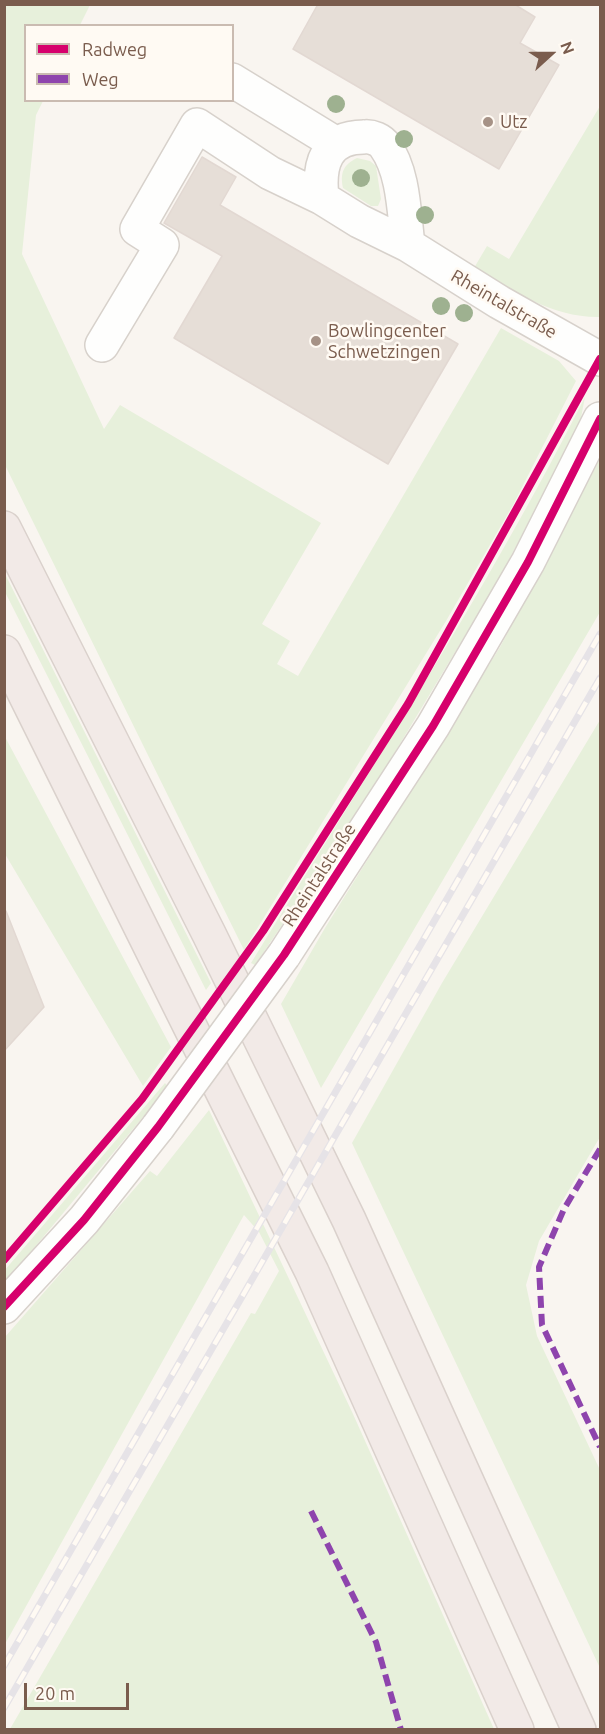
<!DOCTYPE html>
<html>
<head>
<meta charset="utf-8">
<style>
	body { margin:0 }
	#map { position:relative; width:605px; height:1734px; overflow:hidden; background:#f9f5f0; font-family:Ubuntu,sans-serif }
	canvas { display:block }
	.frame { position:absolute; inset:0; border:6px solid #7a5c4d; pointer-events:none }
	.legend { position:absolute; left:24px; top:24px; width:210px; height:78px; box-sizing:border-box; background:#fffaf3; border:2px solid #cabbb1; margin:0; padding:8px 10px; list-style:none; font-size:18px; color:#7a5c4d }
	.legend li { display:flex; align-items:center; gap:12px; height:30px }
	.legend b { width:30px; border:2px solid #cabbb1 }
	.north { position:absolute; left:521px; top:24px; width:60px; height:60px; -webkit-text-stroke:4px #fffaf3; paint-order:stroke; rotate:69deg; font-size:16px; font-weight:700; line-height:24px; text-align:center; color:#7a5c4d }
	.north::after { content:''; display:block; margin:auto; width:21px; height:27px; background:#7a5c4d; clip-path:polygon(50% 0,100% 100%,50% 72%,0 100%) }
	.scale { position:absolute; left:24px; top:1683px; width:105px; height:27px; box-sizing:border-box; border:3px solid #7a5c4d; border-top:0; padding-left:8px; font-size:18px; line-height:21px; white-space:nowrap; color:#7a5c4d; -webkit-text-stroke:4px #fffaf3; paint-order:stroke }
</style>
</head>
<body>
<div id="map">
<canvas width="605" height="1734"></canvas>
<div class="frame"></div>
<ul class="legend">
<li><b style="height:8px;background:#d6006c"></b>Radweg</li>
<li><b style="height:8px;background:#8e44ad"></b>Weg</li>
</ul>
<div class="north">N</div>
<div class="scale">20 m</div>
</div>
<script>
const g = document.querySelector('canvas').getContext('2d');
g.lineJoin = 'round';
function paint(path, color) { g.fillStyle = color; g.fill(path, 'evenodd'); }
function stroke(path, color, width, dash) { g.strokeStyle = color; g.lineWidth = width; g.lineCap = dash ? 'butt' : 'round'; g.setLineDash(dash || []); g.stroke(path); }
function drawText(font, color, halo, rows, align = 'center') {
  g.font = font + ' Ubuntu,sans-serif'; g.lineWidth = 5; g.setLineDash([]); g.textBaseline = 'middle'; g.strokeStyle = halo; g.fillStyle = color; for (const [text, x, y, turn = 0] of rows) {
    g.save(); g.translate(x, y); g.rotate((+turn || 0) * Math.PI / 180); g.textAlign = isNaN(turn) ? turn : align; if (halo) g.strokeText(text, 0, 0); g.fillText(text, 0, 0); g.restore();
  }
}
paint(new Path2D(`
	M5,4L90,5L80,25L26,26V100L43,101L36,115L22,254L104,429L120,405L321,523L262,624L290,641L277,664L298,676L501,328L559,361L576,381L513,505L446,621L244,950L5,465Z
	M600,106V317C553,318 514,291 474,268L487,246L509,259Z
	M357,158L370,161L376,166L381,199L378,206H371L343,188C340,173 343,165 357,158Z
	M585,397L579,428L496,584L362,807L255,965L251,963C366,776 486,593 585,397Z
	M600,459V612L321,1088L281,1004L325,928L500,647Z
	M5,574L211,983L206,990L5,592Z
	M600,720V1137L539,1241L526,1285L537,1336L600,1470V1668L352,1143L442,983Z
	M4,735L171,1047L143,1086L5,854Z
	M165,1083L168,1087L5,1283L4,1271Z
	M209,1110L353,1414L494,1729H10L251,1313L255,1314L279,1271L259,1232L244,1215L5,1644V1337L150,1171L157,1176Z`), '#e7f0db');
const building = new Path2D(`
	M318,4H514L535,17L520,43L559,65L499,169L293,49Z
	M202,157L236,177L220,205L458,344L388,464L174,338L222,256L164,223Z
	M6,911L44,1007L4,1051V912Z`);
paint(building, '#e6ded7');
stroke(building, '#e2d8d2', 1.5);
const minor = new Path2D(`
	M232,80L335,143
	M408,245C404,214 404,172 385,146C381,140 372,136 364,137C326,137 318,164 322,198L359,221L408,245L499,302L600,359
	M102,345L162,245L137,229L197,125L270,173L322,198
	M284,955L433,726L528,562L600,419
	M4,1307L84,1220L158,1127`);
const highway = new Path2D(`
	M4,528L209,934L349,1220L579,1730
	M4,652L312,1272L517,1730`);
stroke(minor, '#d7d1cb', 36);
stroke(highway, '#dad1cc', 36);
stroke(minor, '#fefefd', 33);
stroke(highway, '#f2eae7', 33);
const rail = new Path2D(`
	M4,1666L600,634
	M4,1708L600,678`);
stroke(rail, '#e6e3e7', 7);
stroke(rail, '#fffaf3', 4.5, [14]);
const minorBridge = new Path2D(`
	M158,1127L284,955`);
stroke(minorBridge, '#d7d1cb', 36, []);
stroke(minorBridge, '#fefefd', 33);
stroke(new Path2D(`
	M600,1149L564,1209L539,1267L542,1325L600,1447
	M311,1511L376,1642L401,1730`), '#8e44ad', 6, [12, 6]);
stroke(new Path2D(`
	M4,1260L142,1099L263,931L408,704L600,359
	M4,1307L84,1220L158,1127L284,955L433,726L528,562L600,419`), '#d6006c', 8);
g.fillStyle = '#9eb190';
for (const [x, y] of [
	[336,104],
	[404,139],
	[361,178],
	[425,215],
	[441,306],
	[464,313]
]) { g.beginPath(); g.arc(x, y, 9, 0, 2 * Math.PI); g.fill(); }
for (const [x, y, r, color] of [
	[488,122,6,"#a69286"],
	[316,341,6,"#a69286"]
]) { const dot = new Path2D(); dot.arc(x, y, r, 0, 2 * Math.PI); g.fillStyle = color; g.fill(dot); stroke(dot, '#fffaf3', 2); }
drawText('18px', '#7a5c4d', '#fffaf3', [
	["Utz",500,122],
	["Bowlingcenter",328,331],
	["Schwetzingen",328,352]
], 'left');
drawText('18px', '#7a5c4d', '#fffaf3', [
	["Rheintalstraße",504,304,30],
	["Rheintalstraße",319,875,-57]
]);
</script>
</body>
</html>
